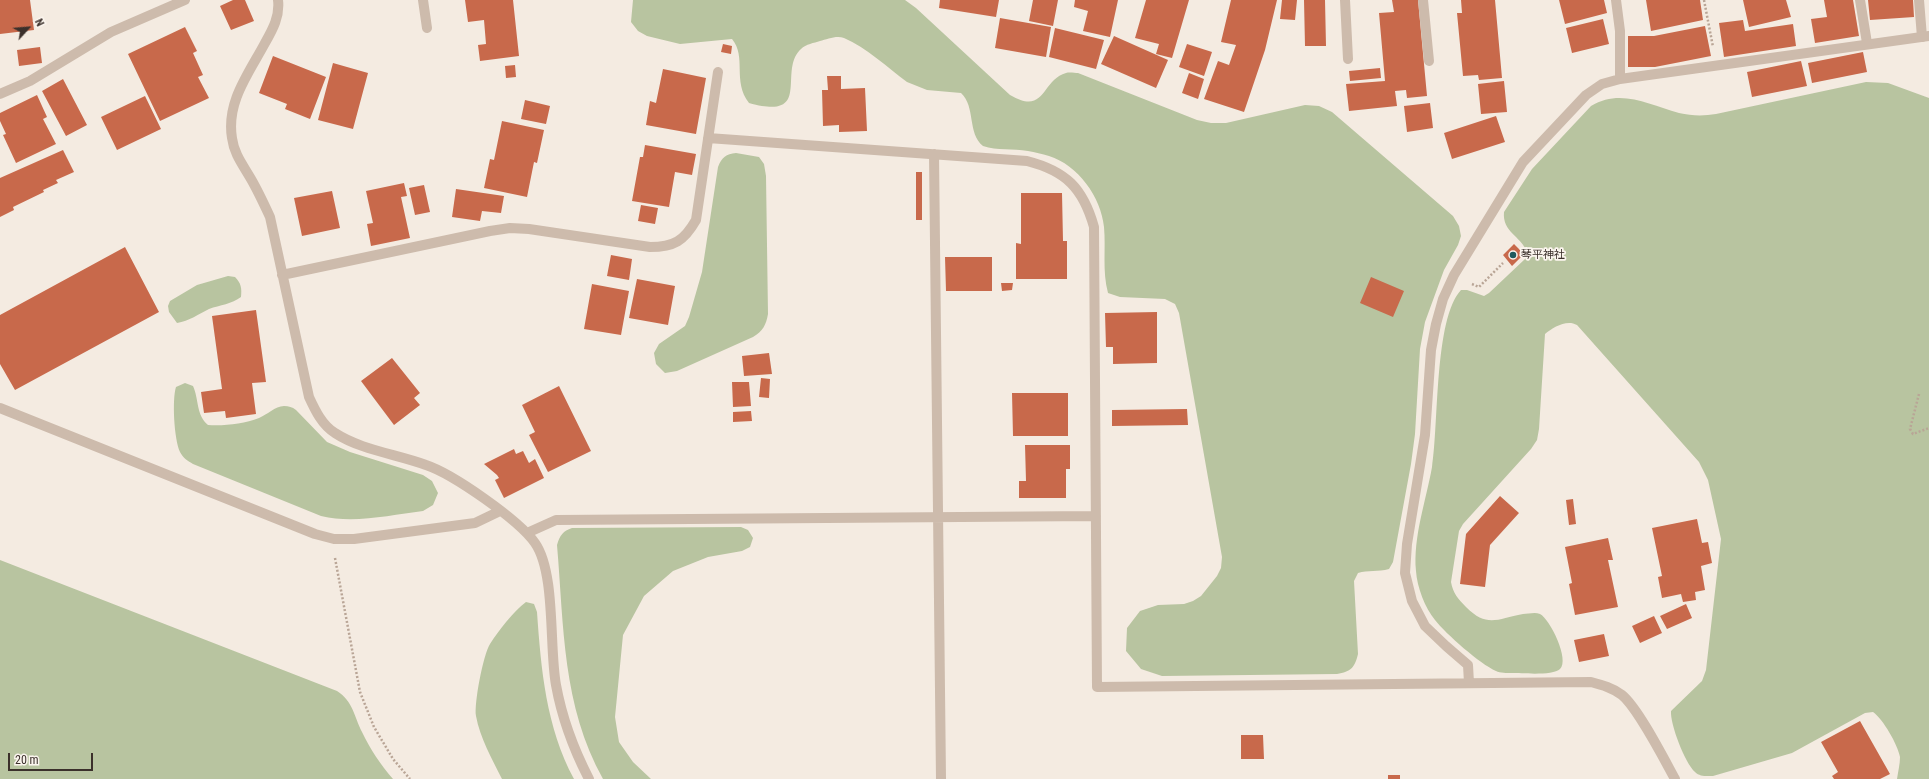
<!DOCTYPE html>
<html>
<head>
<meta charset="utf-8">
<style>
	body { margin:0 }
	#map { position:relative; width:1929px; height:779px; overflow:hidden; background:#f4ebe1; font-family:"Roboto Condensed",sans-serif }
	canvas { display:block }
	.north { position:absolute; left:8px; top:8px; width:40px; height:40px; -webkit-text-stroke:3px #fbf5ee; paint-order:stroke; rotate:64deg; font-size:11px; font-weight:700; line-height:16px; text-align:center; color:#3b302b }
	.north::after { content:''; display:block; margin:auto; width:14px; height:18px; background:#3b302b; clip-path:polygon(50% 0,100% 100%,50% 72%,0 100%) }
	.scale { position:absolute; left:8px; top:753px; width:85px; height:18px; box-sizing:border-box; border:2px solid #3b302b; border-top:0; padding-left:5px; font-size:12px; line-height:14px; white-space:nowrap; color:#3b302b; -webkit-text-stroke:3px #fbf5ee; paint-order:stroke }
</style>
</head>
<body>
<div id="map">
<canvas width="1929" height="779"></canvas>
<div class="north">N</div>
<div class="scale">20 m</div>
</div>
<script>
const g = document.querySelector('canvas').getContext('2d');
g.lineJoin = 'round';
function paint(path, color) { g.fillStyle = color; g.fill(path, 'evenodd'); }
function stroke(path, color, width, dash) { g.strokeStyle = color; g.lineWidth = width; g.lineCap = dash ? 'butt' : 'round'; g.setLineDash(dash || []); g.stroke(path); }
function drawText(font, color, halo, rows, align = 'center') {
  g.font = font + ' "Roboto Condensed","Noto Sans JP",sans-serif'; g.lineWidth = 3.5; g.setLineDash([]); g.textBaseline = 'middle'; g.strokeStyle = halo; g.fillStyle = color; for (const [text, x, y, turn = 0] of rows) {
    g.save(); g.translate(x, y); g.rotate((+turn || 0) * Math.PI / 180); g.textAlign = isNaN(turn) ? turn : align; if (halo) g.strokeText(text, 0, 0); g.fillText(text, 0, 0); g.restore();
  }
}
paint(new Path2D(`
	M633,0H905L916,8L1010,95C1046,116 1041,80 1066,73C1069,72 1075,73 1078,73L1197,120L1211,123H1226L1305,105L1319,106L1332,112L1453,216L1459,226L1461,236L1458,245L1444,270L1425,322L1420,349L1415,434L1411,464L1393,562L1389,569C1378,572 1368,570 1358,573L1354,581L1358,654C1355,667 1351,672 1337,674L1162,676L1141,669L1126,651L1127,628L1140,611L1158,605L1184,604L1193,601L1201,596L1217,576L1221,568L1222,557L1179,313L1175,304L1165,299L1120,297L1108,293C1102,271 1106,249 1104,227C1101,197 1078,165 1049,156C1042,154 1035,152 1028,151C1013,148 997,151 983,146C967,133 976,107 961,93L927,90L907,82C888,68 866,47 844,38C837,35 827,39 820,41C814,43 806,44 801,49C777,71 814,121 749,103C732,81 747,57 732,39L680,44L647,36L638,31L631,22Z
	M1866,82L1888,83L1929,98V779H1897C1898,772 1900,764 1900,757C1898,745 1883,719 1873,712L1865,713L1792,753L1713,776C1707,776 1700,777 1695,772C1685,763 1670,724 1671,711L1702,681L1706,670L1721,539L1708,480L1699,462L1577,325C1567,319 1553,327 1545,334L1539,429L1537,440L1531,449L1463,524L1459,531L1451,582C1453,593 1458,599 1466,607C1487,628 1497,619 1523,614C1528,614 1535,612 1540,614C1550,619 1570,660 1560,669C1553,676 1522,673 1512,673C1507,673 1500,673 1496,671C1480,664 1446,634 1435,620C1425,608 1417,587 1416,571C1413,537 1426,501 1432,467C1439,425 1434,319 1461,290H1467L1484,296L1489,293L1525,259L1527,252C1521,236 1502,232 1504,212L1532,169L1591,106C1621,88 1649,105 1679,113C1692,116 1704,116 1716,114Z
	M736,153L759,157L764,164L766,176L768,314C766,325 763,331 753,337L677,371L665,373L656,364L654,353L659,344L685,326L689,317L702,272L718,167C722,157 726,154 736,153Z
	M228,276L235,277C241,283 242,288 241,297C232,304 220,305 209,309C199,314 189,321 177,323L169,312L168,306L170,301L197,285Z
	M185,383L193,386C199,399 196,415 208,425C224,426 244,424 259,418C267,415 275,406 284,406C289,406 292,407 296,410L327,442L350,452L423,475L432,481L438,493L433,505L423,511C390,515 354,524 321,516L193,464C188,461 183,458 180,452C174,439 172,399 176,387Z
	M741,527L748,530L753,538L750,547L742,551L708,557L673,571L644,596L623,635L615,717L619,742L633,762L651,779H603C562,705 564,627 557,545C560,535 563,531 572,528Z
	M0,560L337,691C353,701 354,716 362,732C370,749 381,765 393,779H0Z
	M526,602L534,604L537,612C541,669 546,727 574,779H502C492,759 480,738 476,716C474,704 483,655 490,644C499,630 513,612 526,602Z`), '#b8c4a0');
paint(new Path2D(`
	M0,0H30L34,30L0,34Z
	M233,0H245L254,21L231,30L220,6Z
	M465,0H513L519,56L480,61L478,45L486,44L484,20L468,22Z
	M940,0H999L996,17L939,8Z
	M1033,0H1058L1053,26L1029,21Z
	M1075,0H1118L1110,37L1083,31L1088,11L1074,7Z
	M1146,0H1189L1172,58L1156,54L1159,44L1135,38Z
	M1231,0H1277L1265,50L1244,112L1204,99L1218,61L1229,65L1236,45L1221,42Z
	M1282,0H1297L1295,20L1280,19Z
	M1304,0H1325L1326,46H1305Z
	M1392,0H1418L1427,96L1407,98L1406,90L1395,91L1397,106L1349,111L1346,84L1385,81L1379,13L1394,12Z
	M1461,0H1495L1502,78L1479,80L1478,75L1463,76L1457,13H1462Z
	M1559,0H1604L1607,13L1565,24Z
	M1646,0H1700L1703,20L1651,31Z
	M1743,0H1786L1791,17L1749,27Z
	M1824,0H1853L1859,36L1815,43L1811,19L1827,17Z
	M1868,0H1913L1914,17L1870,20Z
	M1000,18L1051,27L1046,57L995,48Z
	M1603,19L1609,44L1572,53L1566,28Z
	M1743,20L1745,31L1793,24L1796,46L1724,57L1719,23Z
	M1705,26L1711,56L1655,67H1628V36H1654Z
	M185,27L197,51L193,53L203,75L198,77L209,98L160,121L128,54Z
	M1055,28L1104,40L1096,69L1049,57Z
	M1114,36L1168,60L1156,88L1101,64Z
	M723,44L732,46L731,54L721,52Z
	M1187,44L1212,52L1204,76L1179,67Z
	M40,47L42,63L19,66L17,50Z
	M1863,52L1867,72L1812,83L1808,63Z
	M273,56L326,77L310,119L285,109L287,104L259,93Z
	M1801,61L1807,86L1752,97L1747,72Z
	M333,63L368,73L353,129L318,120Z
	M515,65L516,77L506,78L505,66Z
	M1380,68L1381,78L1350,81L1349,71Z
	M663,69L706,78L696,134L646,125L650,101L656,103Z
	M1189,73L1204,79L1198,99L1182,93Z
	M827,76H841V89L865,88L867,131L839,132V125L823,126L822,90H828Z
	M63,79L87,125L66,136L42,91Z
	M1504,81L1507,112L1481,114L1478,84Z
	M37,95L47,117L43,119L56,144L16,163L3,135L6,134L0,121V113Z
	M145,96L161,129L117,150L101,117Z
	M525,100L550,106L546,124L521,119Z
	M1430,103L1433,128L1407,132L1404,106Z
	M1496,116L1505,142L1452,159L1444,133Z
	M502,121L544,130L537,163L534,162L527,197L484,188L490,159L494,160Z
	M645,145L696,154L692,175L675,172L669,207L632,201L640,157H643Z
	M63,150L74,172L56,180L58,183L43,190L44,192L13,207L14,210L0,217V178Z
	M916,172H922V220H916Z
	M404,183L407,196L401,197L410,238L371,246L367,224L373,223L366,191Z
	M424,185L430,212L415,215L409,188Z
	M456,189L504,196L501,213L482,211L480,221L452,217Z
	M332,191L340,228L302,236L294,198Z
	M1021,193H1062L1063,241H1067V279H1016V243L1021,244Z
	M641,205L658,208L655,224L638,221Z
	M1514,244L1524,254L1512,266L1503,255Z
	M125,247L159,312L15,390L0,364V315Z
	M611,255L632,259L629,280L607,276Z
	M945,257H992V291H946Z
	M1371,277L1404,291L1393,317L1360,303Z
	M637,279L675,286L668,325L629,318Z
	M1001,283H1013L1012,290L1002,291Z
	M592,284L629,291L621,335L584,329Z
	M256,310L266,382L252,383L256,414L226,418L225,411L204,413L201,392L222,389L212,316Z
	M1157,312V363L1113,364V347H1106L1105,313Z
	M769,353L772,374L744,376L742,356Z
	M392,358L420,393L414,398L420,405L394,425L361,381Z
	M761,378L770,379L769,398L759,397Z
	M732,382H749L751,406L733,407Z
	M559,386L591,451L548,472L529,435L535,432L522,405Z
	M1012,393H1068V436H1013Z
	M1187,409L1188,425L1112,426V410Z
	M751,411L752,421L733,422V412Z
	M1025,445H1070V469H1066V498H1019V481H1026Z
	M514,449L516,454L523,451L529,463L535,459L544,478L504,498L495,480L499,478L497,475L484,464Z
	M1500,496L1519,513L1490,545L1485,587L1460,584L1466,534Z
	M1573,499L1576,524L1569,525L1566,500Z
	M1697,519L1702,543L1708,542L1712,563L1701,566L1705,590L1695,592L1696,600L1683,602L1681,594L1662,598L1658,577L1662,576L1652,528Z
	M1608,538L1613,560H1608L1618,607L1575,615L1569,584L1572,583L1565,547Z
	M1686,604L1692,618L1667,629L1660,616Z
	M1654,616L1662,633L1640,643L1632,626Z
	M1604,634L1609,656L1579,662L1574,640Z
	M1860,721L1890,774L1880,779H1834L1832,776L1838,772L1821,742Z
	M1241,735H1263L1264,759H1241Z
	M1388,775H1400V779H1388Z`), '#c8694b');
stroke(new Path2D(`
	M1704,0L1713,47
	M1472,284L1479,287L1503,263
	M1919,394L1910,429L1913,434L1929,428
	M335,558L360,692L374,727L393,759L410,779`), '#b9a596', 2.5, [2, 2]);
stroke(new Path2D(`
	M1345,0L1348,59
	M1423,0L1429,61
	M1860,0L1867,43
	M1919,0L1922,37`), '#cdbbac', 10);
stroke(new Path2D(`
	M278,0C280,16 273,29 265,43C249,73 226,102 232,138C234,154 243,165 251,179C258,191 264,204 270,217L309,397C315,410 322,425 335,433C361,450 396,454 426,465C453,474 519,520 535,543C556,573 549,648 556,685C562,718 574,750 589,779
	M423,0L427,28
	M1616,0L1620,31V79
	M0,94L30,81L111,32L185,0
	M708,138L1027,161C1066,171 1083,188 1094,227L1097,687L1591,682C1602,685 1613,688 1622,695C1638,708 1664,759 1675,779
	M934,154L941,779
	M282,275L490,231L510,228L529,229L650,247C674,247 684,241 696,220L718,72
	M0,408L315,534L334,539H354L475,523L500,511
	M527,533L556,520L1096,516
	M1469,683L1468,665L1446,646L1425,626L1412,601L1405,573L1407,544L1425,435L1431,350L1436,324L1443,299L1454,275L1523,162L1586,95L1602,84L1620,79L1929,36`), '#cdbbac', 10);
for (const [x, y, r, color] of [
	[1513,255,4,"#1f5a5e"]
]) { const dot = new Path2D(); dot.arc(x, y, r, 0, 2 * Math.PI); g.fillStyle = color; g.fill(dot); stroke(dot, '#fbf5ee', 1.5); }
drawText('11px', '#3b302b', '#fbf5ee', [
	["琴平神社",1521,255]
], 'left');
</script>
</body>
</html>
